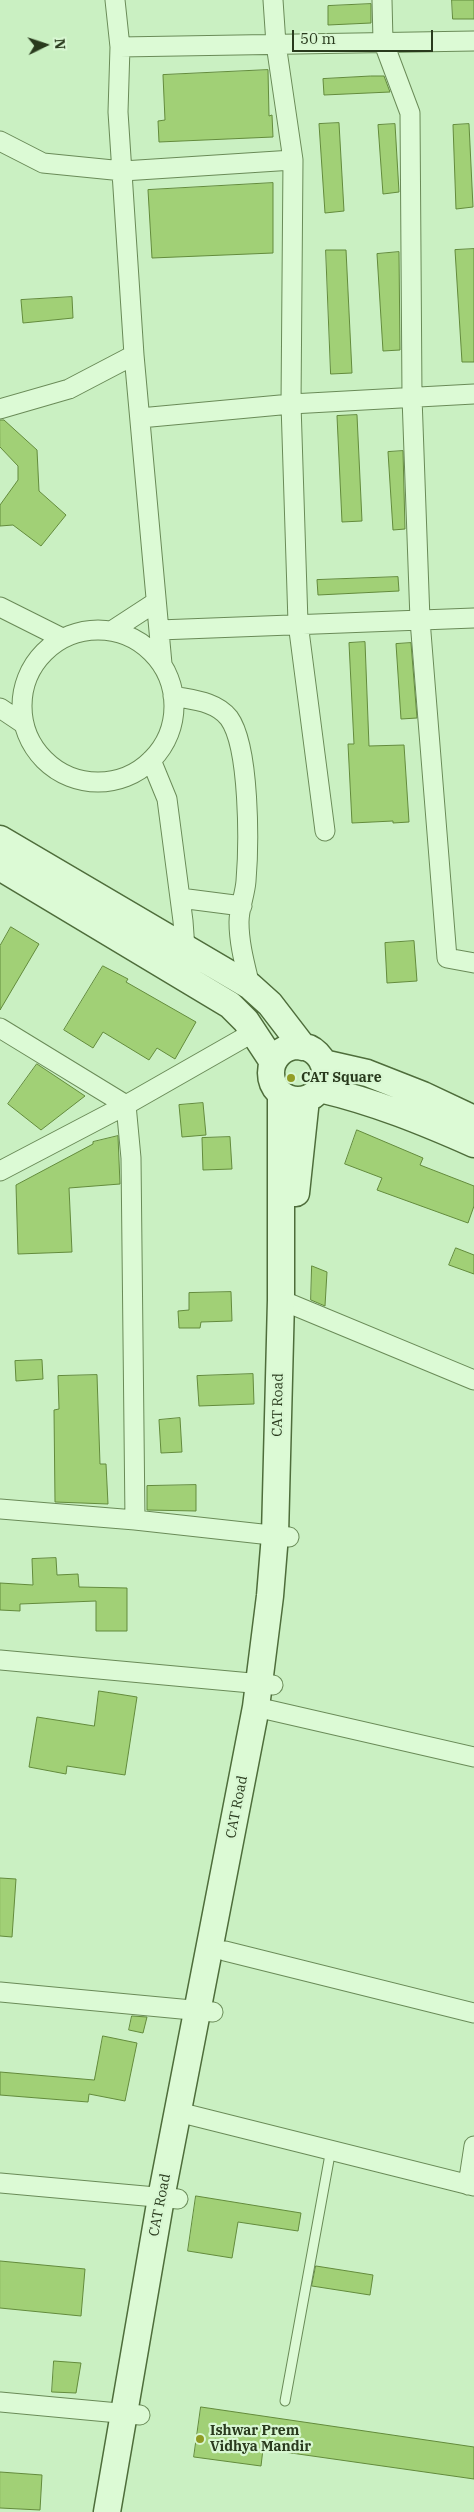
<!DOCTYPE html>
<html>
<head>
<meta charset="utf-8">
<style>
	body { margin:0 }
	#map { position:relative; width:474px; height:2512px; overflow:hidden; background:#caf0c2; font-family:"IBM Plex Serif",serif }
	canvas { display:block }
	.north { position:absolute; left:20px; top:20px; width:50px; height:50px; -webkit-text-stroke:4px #d8f7d2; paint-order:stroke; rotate:86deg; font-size:14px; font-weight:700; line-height:20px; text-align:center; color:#293a1d }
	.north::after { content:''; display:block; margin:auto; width:18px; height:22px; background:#293a1d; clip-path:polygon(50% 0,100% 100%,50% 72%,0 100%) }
	.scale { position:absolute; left:292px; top:30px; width:141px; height:22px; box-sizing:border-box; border:2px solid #293a1d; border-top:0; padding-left:6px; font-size:15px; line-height:18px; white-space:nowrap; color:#293a1d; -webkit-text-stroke:4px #d8f7d2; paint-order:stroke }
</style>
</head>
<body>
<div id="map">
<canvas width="474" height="2512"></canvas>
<div class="north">N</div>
<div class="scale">50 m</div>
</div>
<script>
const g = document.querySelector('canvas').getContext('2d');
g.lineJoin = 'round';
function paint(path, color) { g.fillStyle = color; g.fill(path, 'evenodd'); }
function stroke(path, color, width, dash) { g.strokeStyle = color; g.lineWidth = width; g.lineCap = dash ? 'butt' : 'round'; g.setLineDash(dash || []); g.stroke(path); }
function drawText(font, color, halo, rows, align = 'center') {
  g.font = font + ' "IBM Plex Serif",serif'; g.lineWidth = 4.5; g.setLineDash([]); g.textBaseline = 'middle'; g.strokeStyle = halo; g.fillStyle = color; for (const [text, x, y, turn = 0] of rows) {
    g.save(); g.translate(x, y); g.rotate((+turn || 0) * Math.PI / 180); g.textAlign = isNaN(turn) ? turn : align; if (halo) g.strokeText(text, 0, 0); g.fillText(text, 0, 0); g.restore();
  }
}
const building = new Path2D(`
	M452,0H474V19H453Z
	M371,4V23L328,25V6Z
	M268,70L269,116L272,115L273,137L159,142L158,121L165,120L163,75Z
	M371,76H384L390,92L324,95L323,79Z
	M339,123L344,211L325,213L319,124Z
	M395,124L399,192L383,194L378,125Z
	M469,124L473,207L456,209L453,125Z
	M273,183V253L152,258L148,190Z
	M474,249V362H462L455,250Z
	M326,250H346L352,373L331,374Z
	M399,252L400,350L383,351L377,254Z
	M72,297L73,318L23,323L21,300Z
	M357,415L362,521L342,522L337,416Z
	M0,420H4L37,450L39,491L66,515L41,546L13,525L0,526V505L18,480V466L0,447Z
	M403,451L405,529L393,530L388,452Z
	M398,577L399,591L318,595L317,580Z
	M365,642L369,746L404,745L409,822L393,823V821L352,823L348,744H354L349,643Z
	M411,643L417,718L401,719L396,644Z
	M11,927L39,944L0,1010V946Z
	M414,941L417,981L387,983L385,943Z
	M103,966L128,979L126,982L196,1022L175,1059L157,1048L149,1060L103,1032L93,1048L64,1030Z
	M37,1064L85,1096L41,1130L8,1104Z
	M203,1103L206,1135L182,1137L179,1105Z
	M357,1130L423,1158L420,1165L474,1186V1206L468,1223L377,1190L382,1178L345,1164Z
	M118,1136L120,1184L69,1188L72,1252L18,1254L16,1185L93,1144V1142Z
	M230,1137L232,1169L203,1170L202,1138Z
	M456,1248L474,1255V1274L449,1265Z
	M312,1266L327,1272L325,1306L311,1300Z
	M231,1292L232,1321L201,1322L200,1328H179L178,1311L189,1310V1293Z
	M42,1360L43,1379L16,1381L15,1361Z
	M253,1374L254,1404L199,1406L197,1376Z
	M97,1375L100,1464H106L108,1504L55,1502L54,1410L59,1409L58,1376Z
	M180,1418L182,1452L161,1453L159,1420Z
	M196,1485V1511L147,1510V1486Z
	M56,1558L57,1575L78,1574L79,1587L127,1588V1631H96V1601L20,1604V1611L0,1610V1583L33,1585L32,1559Z
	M99,1691L137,1697L125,1775L67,1766L66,1774L29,1767L37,1717L94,1726Z
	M0,1878L16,1879L12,1937L0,1936Z
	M132,2016L147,2017L143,2033L129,2030Z
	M103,2036L137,2043L125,2101L89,2094L88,2102L0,2095V2072L94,2080Z
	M196,2196L301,2213L298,2231L238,2222L232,2258L188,2251Z
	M0,2261L85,2269L81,2316L0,2308Z
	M316,2266L373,2275L370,2295L312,2286Z
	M54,2361L81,2363L76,2393L52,2392Z
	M201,2407L474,2447V2479L263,2449L261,2466L194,2457Z
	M0,2472L42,2475L40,2510L0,2508Z`);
paint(building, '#a1d076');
stroke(building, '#638b3c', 1);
const lane = new Path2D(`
	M285,2401L331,2149`);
const street = new Path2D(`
	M115,0L120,47L118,112L134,355L162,664
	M273,0L276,44L293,160L291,404L298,623L325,831
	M382,0L383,41L410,113L412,397L420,620L447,958L474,963
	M120,47L474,41
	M0,141L43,163L123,171L293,160
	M0,409L69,389L134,355
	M140,418L291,404L474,394
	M0,607L62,638
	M113,630L156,602
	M159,630L474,618
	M22 706a76 76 0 1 1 152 0a76 76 0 1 1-152 0Z
	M173,696C192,700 216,701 229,718C250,747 249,845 246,881C245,895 239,908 239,922C239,944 245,965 250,986
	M0,708L24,724
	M151,760L167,799L183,921L185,949L181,956
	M180,898L242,906
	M0,1028L126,1105L131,1158L135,1520
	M0,1171L126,1105L254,1032
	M281,1300L474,1380
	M0,1509L135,1520L289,1537
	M0,1660L273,1685
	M256,1707L474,1757
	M225,1951L474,2013
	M0,1992L213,2012
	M178,2112L474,2186
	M0,2183L178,2199
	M468,2185L474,2146
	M0,2402L140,2415`);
const secondary = new Path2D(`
	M0,839L250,986L270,1004L303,1047
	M0,867L230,1005L246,1021L273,1062
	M271 1073a27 27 0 1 1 54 0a27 27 0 1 1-54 0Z
	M323,1063L367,1073L423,1095L474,1119
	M320,1089C375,1102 422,1121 474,1144
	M296,1193L306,1099
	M107,2512L161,2198L256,1707L270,1596L275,1535L281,1300V1094`);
stroke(lane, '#6a8b58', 11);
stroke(street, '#6a8b58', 21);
stroke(secondary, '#4e6d3b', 29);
stroke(lane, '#dcfad5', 9);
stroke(street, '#dcfad5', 19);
stroke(secondary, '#dcfad5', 26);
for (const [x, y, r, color] of [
	[291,1078,5,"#919d25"],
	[200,2439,5,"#919d25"]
]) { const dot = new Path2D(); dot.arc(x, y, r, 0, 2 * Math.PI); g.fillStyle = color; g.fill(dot); stroke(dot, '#d8f7d2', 2); }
drawText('bold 14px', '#293a1d', '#d8f7d2', [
	["CAT Square",301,1078],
	["Ishwar Prem",210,2431],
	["Vidhya Mandir",210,2447]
], 'left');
drawText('14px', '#293a1d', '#d8f7d2', [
	["CAT Road",278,1405,-89],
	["CAT Road",237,1807,-79],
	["CAT Road",160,2205,-79]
]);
</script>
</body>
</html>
